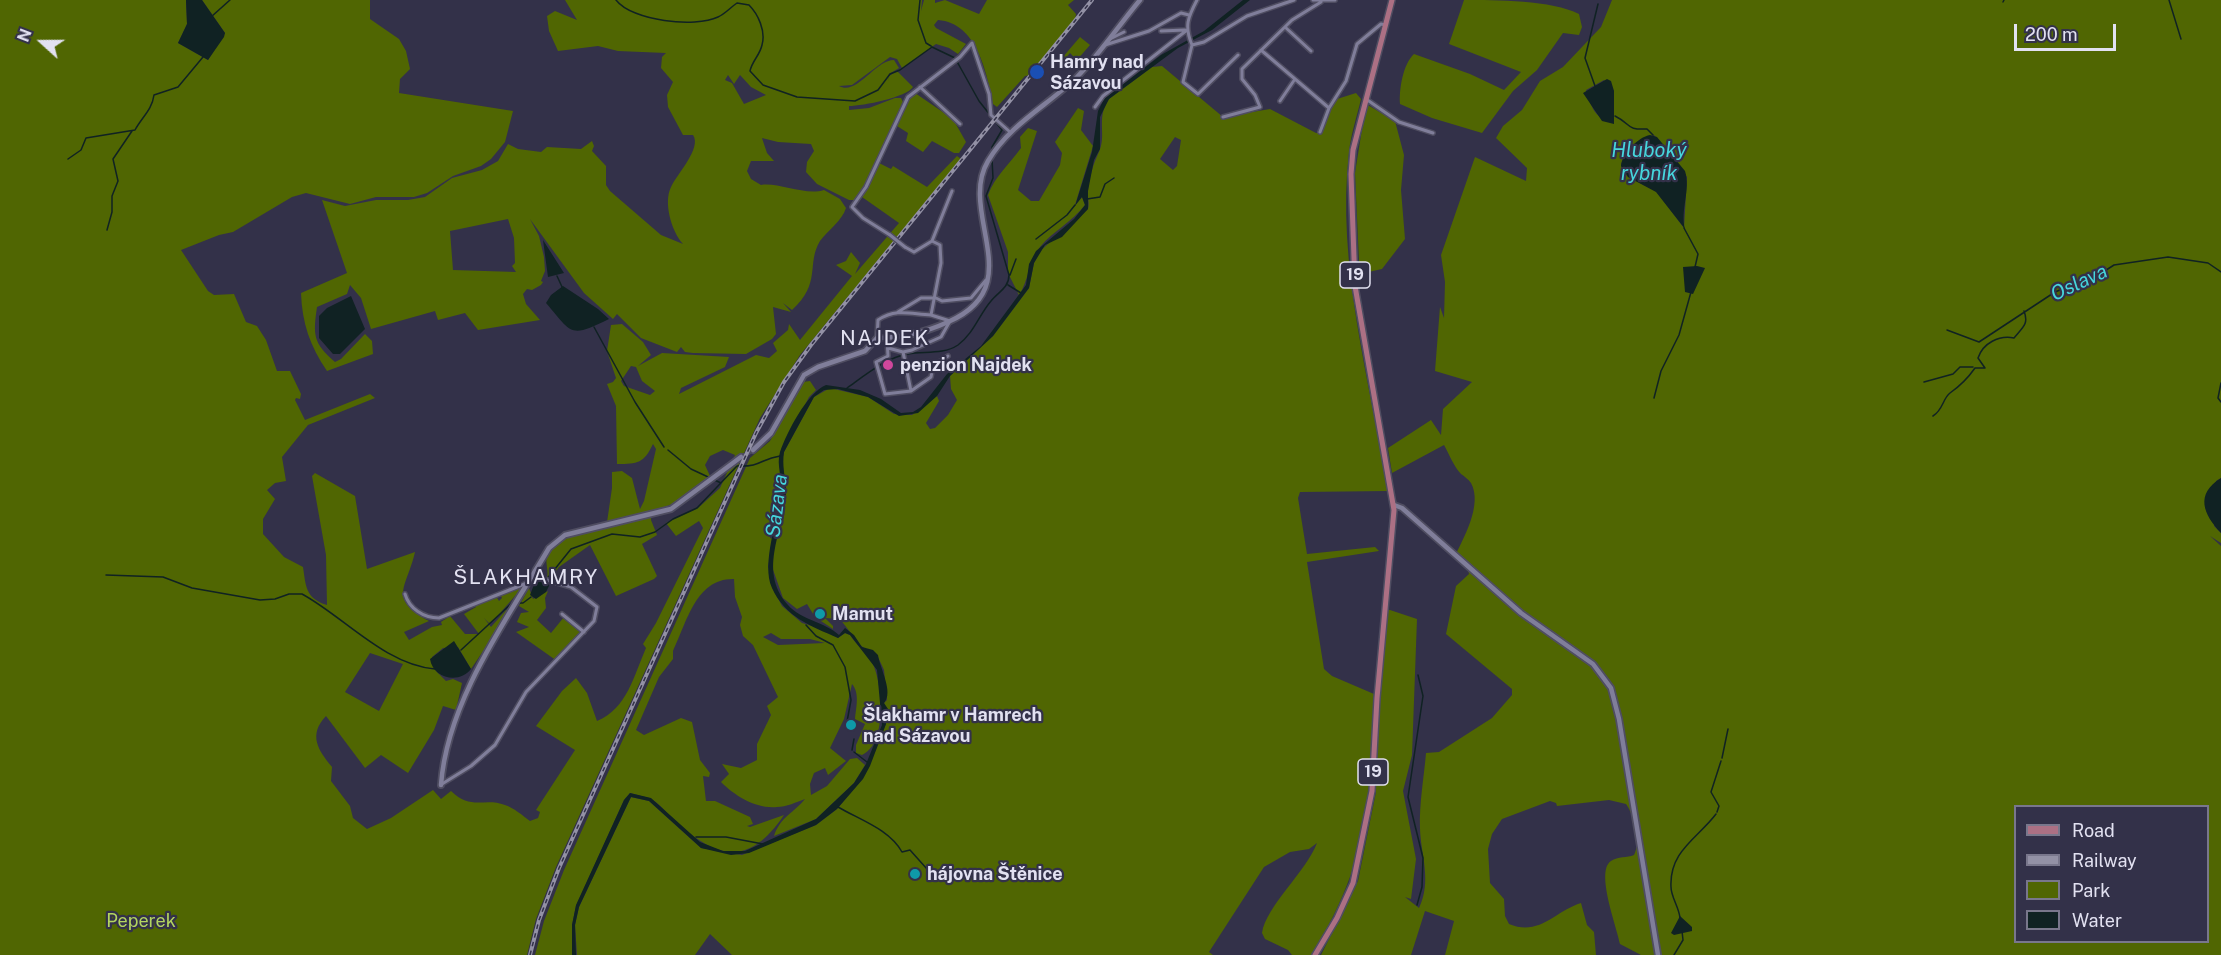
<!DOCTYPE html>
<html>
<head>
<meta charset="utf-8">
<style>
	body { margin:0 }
	#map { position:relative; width:2221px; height:955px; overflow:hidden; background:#333149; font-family:"Public Sans",sans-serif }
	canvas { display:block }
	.legend { position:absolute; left:2014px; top:805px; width:195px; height:138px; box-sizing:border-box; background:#333149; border:2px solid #79778c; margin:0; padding:8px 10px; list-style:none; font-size:18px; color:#e2e1f1 }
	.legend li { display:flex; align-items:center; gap:12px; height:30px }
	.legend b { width:30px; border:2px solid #79778c }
	.north { position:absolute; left:12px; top:12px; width:60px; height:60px; -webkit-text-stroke:4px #333149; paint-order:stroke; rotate:291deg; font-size:16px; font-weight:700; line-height:24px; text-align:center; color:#e2e1f1 }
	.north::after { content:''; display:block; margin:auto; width:21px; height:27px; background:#e2e1f1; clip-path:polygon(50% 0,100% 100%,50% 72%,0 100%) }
	.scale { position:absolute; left:2014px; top:24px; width:102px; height:27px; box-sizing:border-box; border:3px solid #e2e1f1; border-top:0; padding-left:8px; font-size:18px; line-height:21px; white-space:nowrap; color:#e2e1f1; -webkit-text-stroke:4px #333149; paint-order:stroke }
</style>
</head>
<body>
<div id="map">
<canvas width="2221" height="955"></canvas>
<ul class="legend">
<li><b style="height:8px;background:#ac7084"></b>Road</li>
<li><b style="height:8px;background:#9391a5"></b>Railway</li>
<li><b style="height:16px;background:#506602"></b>Park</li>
<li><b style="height:16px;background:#102223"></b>Water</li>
</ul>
<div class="north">N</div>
<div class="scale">200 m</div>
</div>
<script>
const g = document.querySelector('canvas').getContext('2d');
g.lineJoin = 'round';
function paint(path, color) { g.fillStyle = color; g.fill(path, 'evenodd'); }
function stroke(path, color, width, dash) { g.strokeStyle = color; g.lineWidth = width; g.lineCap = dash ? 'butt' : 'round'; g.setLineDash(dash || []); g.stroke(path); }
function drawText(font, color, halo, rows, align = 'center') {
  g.font = font + ' "Public Sans",sans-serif'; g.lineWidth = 4.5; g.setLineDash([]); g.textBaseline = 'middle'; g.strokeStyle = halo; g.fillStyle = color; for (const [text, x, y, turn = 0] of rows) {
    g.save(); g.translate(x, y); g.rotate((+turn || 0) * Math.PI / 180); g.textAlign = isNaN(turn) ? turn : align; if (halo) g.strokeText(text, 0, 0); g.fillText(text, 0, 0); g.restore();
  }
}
paint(new Path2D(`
	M0,0H186L187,24L178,43L208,60L225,33L202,0H370V19L399,39L406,51L410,69L400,79L399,93L513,111L505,142L491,159L481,166L453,176L427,193L414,197H376L350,204L306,193L292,197L233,232L219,235L181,250L208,291L214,295L234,294L246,322L257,326L266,340L277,371H290L301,394L300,399L296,398L295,400L305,420L370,394L375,398L308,425L282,457L286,481L275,483L267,490L275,499L263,519V534L284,557L303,567C306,586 305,598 327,605L326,555L312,476L315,473L355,496L367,569L415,552C407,588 387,598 429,621L404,632L409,640L432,627L442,625L441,622L450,616L465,634H479L464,614L476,607L475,604L496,596L499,601L502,598L500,594L522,588L494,620L489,623L484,618L491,627L506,610L510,611L471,669L458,647L443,648L432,657L436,671L446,681L453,679L462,683L456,710L443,706L434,730L408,773L381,755L365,768L326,716C308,735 318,750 332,767L331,781L350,806L353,818L367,829L391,818L433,790L441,799L451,791C471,811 485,797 505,805C514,808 522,815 530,821L538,818L540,812L536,810L575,750L536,726L562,691L576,678L587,693L597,721C627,709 634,675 646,648L643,644L656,623L703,528L699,521L676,536L666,523L698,508L720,488L735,455L723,450L710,456L705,465L710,476L680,501L652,512L651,520L657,535L642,544L657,576L654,579L616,596L590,545L559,567L550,580L547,579C549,571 545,563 547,556C553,536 589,528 606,529L612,488V472L622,471L632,478L640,509L644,501L656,449L653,444C644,463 638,464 617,464L616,406L607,384L613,382L616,378L607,351L611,325L622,324L643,342L651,355L638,366L662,353L729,357L725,367L681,388L679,394L756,355L769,358L777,351L773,343L788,330L789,324L800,340L852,276L836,265L846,261L851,252L860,263L855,274L899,223L862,197L879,163L891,169L893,166L927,187L957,156L961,159L800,355L760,418L556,867L536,919L527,955H0ZM631,366L636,367L642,381L655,391L650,395L624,386L621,381ZM370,653L403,664L379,711L345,692Z
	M565,0H922L921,11L924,0H935V3L945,0L979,14L987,0H1074L1068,5L1076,14L1075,20L1030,75L1025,76L997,107L993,104C987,73 977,23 938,20L934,25L936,28L966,44L958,54L949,48L936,44L902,68L897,59L890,57L852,85L839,86C857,96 875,60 894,60L899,68L889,74L888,81L889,76L897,71L913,87C907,97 863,106 849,106V110L869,108L895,98H901L903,102L865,185L854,200H849L817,184L806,172L807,162L814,151L811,144L778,142L762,138L767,153L774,161H751L747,171L751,179L761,185C778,182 805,196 824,190L840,199L846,208C842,221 828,230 820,241C806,264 822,283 792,310L783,303L791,312L773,307L776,334L772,339L746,354L693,353L685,352L681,347L677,352L641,338L617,314L613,319L584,293L530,219L539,236L544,257L545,271L541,281L543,282L541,285L532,290L527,289L523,294L526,304L540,320L478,330L465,313L438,320L435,311L371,329L361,298L350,285L347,294L317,307C313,335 313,343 335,362L341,359L365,334L372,341L373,354L327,371C310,346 302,323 301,293L347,273L322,200L345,206L376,200H408L425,197L452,178L482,170L498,161L508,144L518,149L541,152L547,147L581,149L592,141L594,146L592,151L606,166V185L610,191L661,235L683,244C672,232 663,203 671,187C677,174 702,148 693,135H683L668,107L667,95L673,82L661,68L662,57L666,53L618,51L598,46L558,51L549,31L547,16L555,11L577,20ZM728,75L734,84L740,75L751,87L766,95L744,104L732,83L725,80ZM508,219L514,238L515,263L512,266L516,272L453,270L450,231Z
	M1464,0C1496,0 1552,0 1579,14L1582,27L1579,35L1563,33L1537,70L1513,91L1482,133L1432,118L1400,104C1399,89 1403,64 1414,54L1470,74L1504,90L1521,72L1449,44Z
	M1612,0H2221V478L2216,481L2214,526L2221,533V543L2210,536L2221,546V955H1641L1620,944C1617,927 1595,871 1611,861C1618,856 1627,858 1634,855C1641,843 1634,815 1626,804L1609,800L1557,806L1556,803L1550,801L1502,819L1492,834L1488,849L1490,883L1504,899L1505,916L1509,924C1539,937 1555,911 1581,903L1587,925L1594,932L1596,955H1445L1454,921L1425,911L1411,955H1321L1358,881L1376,792V739L1387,609L1417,619L1412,755L1403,791L1416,859L1411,899L1405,897L1419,908C1432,881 1421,856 1420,829C1419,804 1424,777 1426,753L1439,752L1492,718L1512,695V689L1446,634L1456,586L1469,574L1468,570L1454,558C1463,539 1483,505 1471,483C1468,479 1465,477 1461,474C1454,467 1449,454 1444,445L1392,473L1388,448L1431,420L1441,435L1443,409L1472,382L1435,371L1440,307L1444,318L1445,282L1441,255L1475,157L1526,181L1527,168L1496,138L1503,126L1522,110L1540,81L1563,67L1601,27ZM1604,80L1614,91V123C1595,119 1591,107 1586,90ZM1654,135L1672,154L1687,177L1684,228L1656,191L1628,177L1621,166C1623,151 1640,138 1654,135ZM2016,806H2208V942H2016Z
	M1080,37L1090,45L1077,60L1070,53L1064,60L1062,58Z
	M1162,66L1223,117L1270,109L1316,133L1321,132L1326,115L1337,99L1356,93L1361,99C1357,116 1351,134 1349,152C1336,264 1370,381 1388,491L1300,492L1298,498L1307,554L1375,547L1379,551L1307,562L1324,669L1332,676L1374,694C1372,725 1372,756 1370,786C1365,847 1344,904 1311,955H1292L1288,950L1265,939L1262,933C1266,906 1306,872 1317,843L1309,849L1290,852L1264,867L1209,952L1213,955H732L710,934L695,955H577L575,925L579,907L631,797L649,801L701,848L742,855L816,825L837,809L862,779L886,724L887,716L884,703L887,700L884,670L878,657L860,645L840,619L825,618L833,626V629L815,617L807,604L797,609L783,598L771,564L786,490L782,461L784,452L814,397L830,388L868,397L894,414L912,415L937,396L939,401L926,423L930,429L935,428L948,415L957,400L951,389L950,376L993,336L1029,288L1034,263L1040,251L1088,209C1090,203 1087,197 1088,190C1089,178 1093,165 1098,154C1108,135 1095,119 1109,99L1152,67ZM1175,137L1181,140L1177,166L1173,170L1160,159Z
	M915,93L953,119L966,142L959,153H954L932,141L923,152L906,141L908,133L897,126L910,98Z
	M1366,104L1395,121L1404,155L1401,190L1405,239L1382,269L1364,273L1360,283L1355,173Z
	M1078,108L1084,111L1081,130L1093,146L1075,205L1082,197L1085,205C1072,222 1053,231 1040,247C1028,262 1029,280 1019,295L1008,273V252L988,195C995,176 1009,165 1021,148L1020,137L1028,128L1037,131L1018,190L1031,201H1039L1060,165L1062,153L1055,142Z
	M810,381L816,390L809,397L780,453L782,490L778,491L770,535V538L774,539L768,566L772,587L782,606L802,623L822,629L838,638L845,633L850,635C856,645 866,651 871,660C883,681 888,744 862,755L856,753V745L865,724L855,719C856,708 860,693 852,684L844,719L830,748L846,761L828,775L825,768L814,773L810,784L811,795L827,786L850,759L857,758L865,765L854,783L816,819L774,836C780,817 795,812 805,799C797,802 786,807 777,807C756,809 735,796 721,782L729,774L722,764L741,768L757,760V744L771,715L767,706L778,697L753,645L743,636L740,625L742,617L735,597L734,579C696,578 687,622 673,651V659L659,677L636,730L644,735L681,718L692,722L700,760L710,773L709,777L703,776L706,801H715L750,817L753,824L747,826L750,827L784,815C750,865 720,861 677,823C668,815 659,802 649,798C643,796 636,795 630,793L624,800L576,906L572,925V955H535L544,921L564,870L750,458L770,441L799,388L803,382ZM771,633L781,639H810L825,643L778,645L763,637Z
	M529,588L533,599L548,591L545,598L546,608L537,620L551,633L564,617L584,632L557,661L516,632L529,627L517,622L521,613L529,612L519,606Z`), '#506602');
paint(new Path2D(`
	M186,0H202L225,33L224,37L208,60L178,43L187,24Z
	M1243,0H1250L1212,30L1178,48L1109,99L1100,117V149L1094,160L1088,191V209L1062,237L1045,245L1034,263L1029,288L993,336L950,376L937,396L918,413L899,416L868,397L838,389L824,390L814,397L784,452C782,465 785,476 786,489C786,529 756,569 788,605C801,620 825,622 839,635L845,628L854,635L862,647L873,650L878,655C880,669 894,692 884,703L888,709L886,724L870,766L863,779L837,809L816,825L749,853L731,855L701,848L649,801L631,797L579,907L575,925L576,955H572V925L576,905L624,800L630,793L651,798L700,842L723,851H745L816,819L854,783L866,764L882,725L877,670L850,635L845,633L838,638C811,626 785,617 772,588C761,564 778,519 781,493C783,479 776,465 780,452C787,432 807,393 826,385L860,390L881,399L901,413L913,412L921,407L947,374L981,346L1026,285L1029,264L1036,251L1074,219L1085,205L1082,197L1075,206L1092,152L1098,111L1104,99L1161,55L1204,31Z
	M1607,79L1611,81L1614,91V124L1602,121L1583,93Z
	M1650,135L1657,137L1685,171C1691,190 1680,210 1685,229L1656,192L1628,177L1621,166C1622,154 1638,137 1650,135Z
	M543,240L564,273L548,277Z
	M1697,266L1705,268L1693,294L1685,292L1683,267Z
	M563,286L598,309L609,319C569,339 572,333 546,303L551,295Z
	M351,296L365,329L340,354H333L319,338V316L327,308Z
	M2221,478V533C2203,514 2195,494 2221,478Z
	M540,581L550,584L546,592L536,599L530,595L535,582Z
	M454,641L471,669C460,684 433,679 430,659Z
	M1680,916L1692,927V931L1674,935L1671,933Z`), '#102223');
stroke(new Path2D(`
	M616,0C632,21 695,28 718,17C725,14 731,7 737,3L749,5C758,14 766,31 762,45C760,55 752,61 750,71L763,85L797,97L855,101L878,90L890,74L900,70L932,47L955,58L979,101L1002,130L992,147V151
	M920,0L918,20L926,43L931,46
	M2169,0L2181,39
	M2003,2L2004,0
	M211,17L230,0
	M1595,86L1585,58L1598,4
	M1615,116C1633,125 1625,130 1647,129L1653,135
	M68,159L81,150L86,138L135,130C142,117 152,110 154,95L178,87L203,57
	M1087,199L1100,197L1105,184L1114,178
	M1684,228L1698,254L1695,267
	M107,230L112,212V196L118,181L113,159L132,131
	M1036,239L1067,215L1075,205
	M1010,275L1016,259
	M557,276L563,289
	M1008,285L1021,293
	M594,327L635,402L664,447
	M1947,330L1979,342L2055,292L2100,274L2114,265L2168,257L2208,263L2221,272
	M1924,382L1953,374L1960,367H1973
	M2221,383L2218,398L2221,402
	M847,388C864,376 887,357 908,354C924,351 943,355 958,345C974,333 979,315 991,301C998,292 1009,288 1009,275L986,196L993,178L992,159
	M1654,398L1661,371L1679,335L1691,292
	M1933,416C1943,410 1943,398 1950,393C1960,386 1968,378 1975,368H1985L1978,358C1983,343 1999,335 2014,338C2023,327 2029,324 2024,311
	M668,450L691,469L721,483
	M106,575L163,577L192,588L260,600L275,599L289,594H302C343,616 385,665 435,669
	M546,580L571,549L612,534L640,537L655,532L673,519L697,508L737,466C762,467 760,459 780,456
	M517,603H523L531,597
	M806,625L816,636L833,645L845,667L851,700L846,727
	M461,650L512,603
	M852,750L854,739
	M854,752L867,762
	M1722,758L1728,729
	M838,807C860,820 889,829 902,852L910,850L927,869L939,876
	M1717,812L1719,806L1711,792L1721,761
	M696,837H726L763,844
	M1417,905L1422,887L1423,858L1408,797L1423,696L1418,675
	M1680,918C1679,907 1671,897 1671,887C1669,851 1698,838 1716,814
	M1674,955L1683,940L1682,931`), '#102223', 1.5);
stroke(new Path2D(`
	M741,457L753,450`), '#4d4b62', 4.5, [4.5, 2]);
const minor = new Path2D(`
	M1197,0C1188,17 1184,26 1192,45L1204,42L1247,16L1294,0
	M1313,0H1335
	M1285,27L1311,51
	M1161,31L1185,30
	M1110,39L1124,32
	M1105,45L1149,31L1181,13L1189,15
	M1192,45L1183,82L1198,94L1238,55
	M1261,50L1329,108L1346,81L1357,44L1381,24L1386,25
	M920,87L960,124
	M1366,99L1399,122L1433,133
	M1280,101L1295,79
	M1095,107L1103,96L1187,30
	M1223,117L1260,107L1255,95L1242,79V69L1292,20L1321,2
	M1320,132L1329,108
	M890,235L863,218L852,207L866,187L908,97L960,57L972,43L989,94L991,115L1010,132
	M932,241L952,191
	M898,312L921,298H936L942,301L971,298L986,280
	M877,338L878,320C897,308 910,314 931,315
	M887,338L888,356L876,362L885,394L911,391L903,352
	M888,348L903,352L912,350L941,337L950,321L931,315L941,263L940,245L932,241L914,252L905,247
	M911,391L931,377L933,366L948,356
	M405,594C409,608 423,618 439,618L527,583
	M562,614L584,632
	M442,784L471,766L495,745L526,692L594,621L597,607L571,587L533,576`);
const tertiary = new Path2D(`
	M753,450L771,433L804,375L818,367L865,351L877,338C903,338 924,333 948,322C1031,286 957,213 988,161C1010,124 1047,106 1077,77C1100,54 1119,25 1140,0
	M1394,505L1402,508L1521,613L1593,664L1611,688L1619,719L1658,955
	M441,785C447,701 507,619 549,548L565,535L671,509L741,457`);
const primary = new Path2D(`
	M1315,955L1337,918L1353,883L1372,791L1377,698L1394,510L1355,286L1351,174L1353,150L1392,0`);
stroke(minor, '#4f4d61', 6);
stroke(tertiary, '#4f4d61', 8);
stroke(primary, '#4f4d61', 8);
stroke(minor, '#807e9a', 3);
stroke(tertiary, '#807e9a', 4.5);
stroke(primary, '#ac7084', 5);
const rail = new Path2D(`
	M530,955L539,920L559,868L756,433L784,382L811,345L1092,0`);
stroke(rail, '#9391a5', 4);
stroke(rail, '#333149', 1.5, [4.5]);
const minorBridge = new Path2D(`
	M890,235L905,247`);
stroke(minorBridge, '#4f4d61', 6, []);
stroke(minorBridge, '#807e9a', 3);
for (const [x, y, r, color] of [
	[1037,72,8,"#1a4fb4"],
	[888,365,6,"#d1479c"],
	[820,614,6,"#0f9aa8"],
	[851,725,6,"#0f9aa8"],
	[915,874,6,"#0f9aa8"]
]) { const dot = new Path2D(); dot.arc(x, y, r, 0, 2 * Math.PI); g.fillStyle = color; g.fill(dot); stroke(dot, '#333149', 2); }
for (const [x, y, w] of [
	[1355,275,30],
	[1373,772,30]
]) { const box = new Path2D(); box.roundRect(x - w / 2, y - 13, w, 26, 4.5); g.fillStyle = '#333149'; g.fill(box); stroke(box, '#e2e1f1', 1.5); }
drawText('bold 16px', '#e2e1f1', null, [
	["19",1355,275],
	["19",1373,772]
]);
drawText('bold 18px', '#e2e1f1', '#333149', [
	["Hamry nad",1050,62],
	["Sázavou",1050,83],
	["penzion Najdek",900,365],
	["Mamut",832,614],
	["Šlakhamr v Hamrech",863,715],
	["nad Sázavou",863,736],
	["hájovna Štěnice",927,874]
], 'left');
drawText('18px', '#b3d560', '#333149', [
	["Peperek",141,921]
]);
drawText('italic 20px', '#46d6dd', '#333149', [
	["Hluboký",1649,151],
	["rybník",1649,174],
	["Oslava",2079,283,-25],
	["Sázava",777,506,-83]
]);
g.letterSpacing = '1.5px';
drawText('21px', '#e2e1f1', '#333149', [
	["NAJDEK",885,339],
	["ŠLAKHAMRY",526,578]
]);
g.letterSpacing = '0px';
</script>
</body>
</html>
